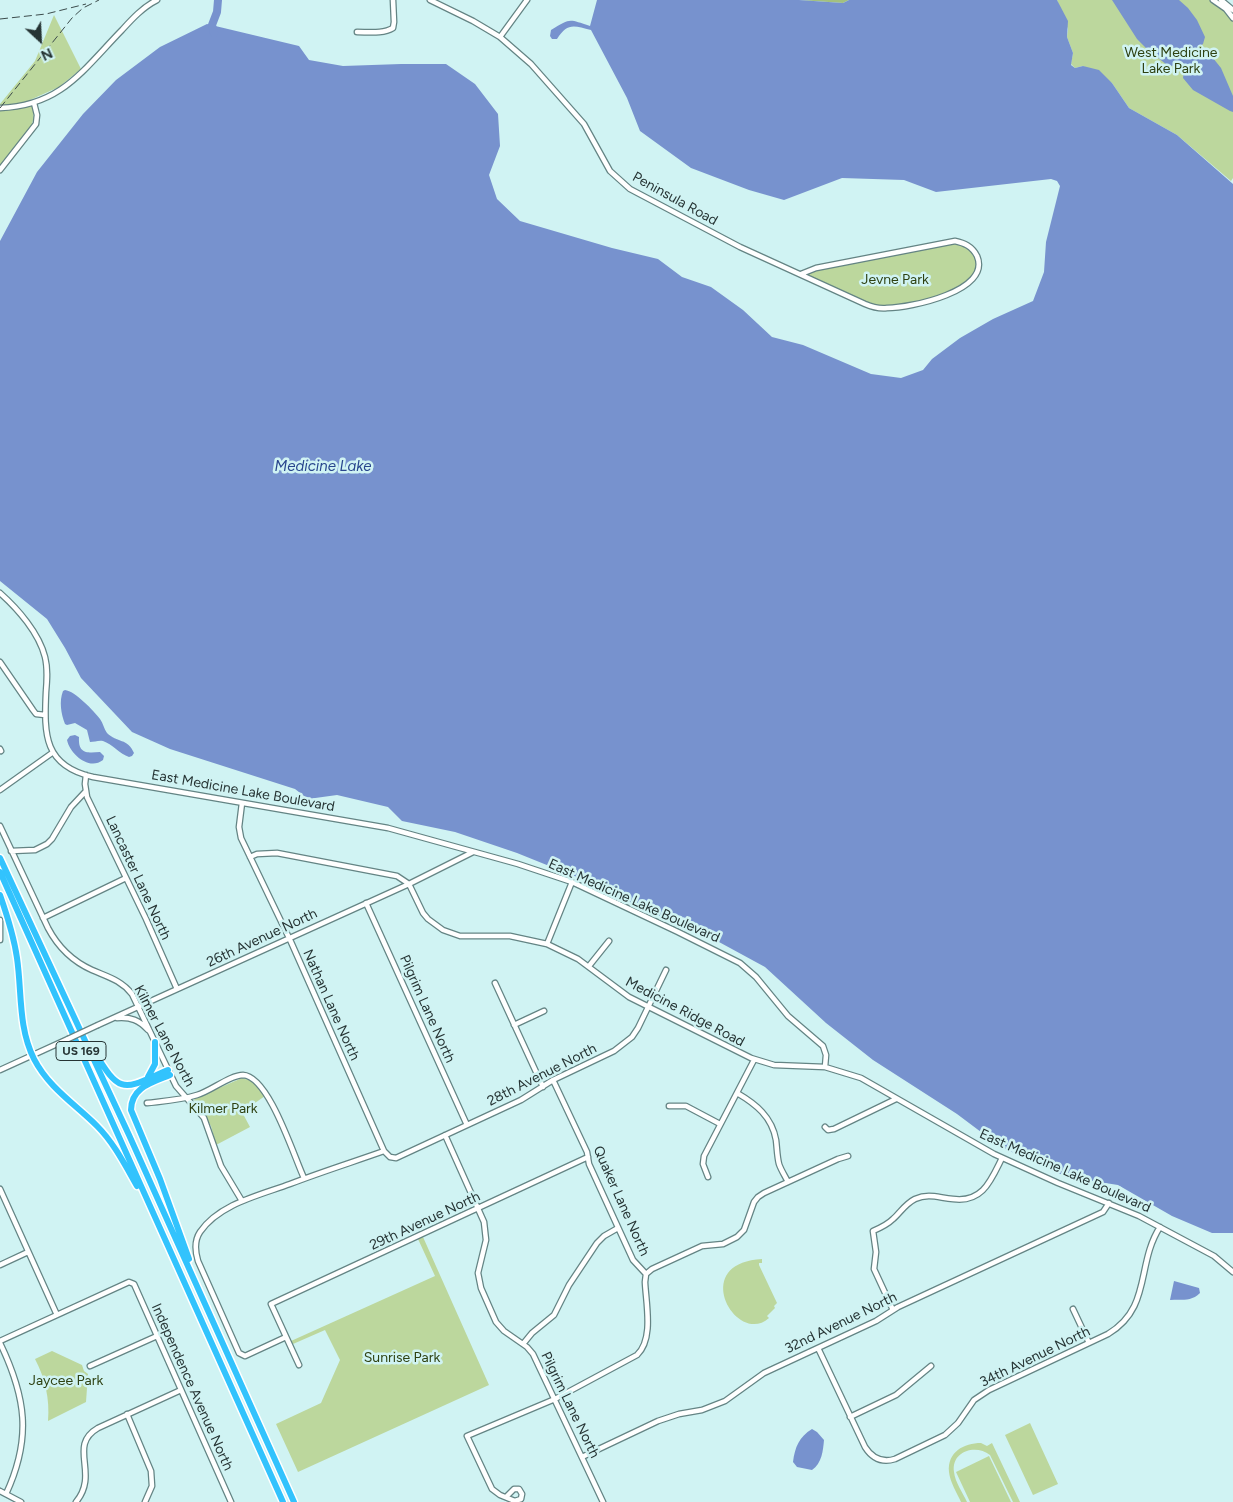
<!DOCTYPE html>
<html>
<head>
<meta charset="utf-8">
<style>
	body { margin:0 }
	#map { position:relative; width:1233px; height:1502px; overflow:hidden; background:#d0f3f3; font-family:Figtree,sans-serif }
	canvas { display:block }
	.north { position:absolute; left:15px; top:15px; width:50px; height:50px; -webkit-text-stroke:4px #d0f3f3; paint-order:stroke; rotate:155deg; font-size:14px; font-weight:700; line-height:20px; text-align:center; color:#263434 }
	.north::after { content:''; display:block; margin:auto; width:18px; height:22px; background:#263434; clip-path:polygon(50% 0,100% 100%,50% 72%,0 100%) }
</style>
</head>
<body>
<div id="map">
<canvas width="1233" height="1502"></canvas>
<div class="north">N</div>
</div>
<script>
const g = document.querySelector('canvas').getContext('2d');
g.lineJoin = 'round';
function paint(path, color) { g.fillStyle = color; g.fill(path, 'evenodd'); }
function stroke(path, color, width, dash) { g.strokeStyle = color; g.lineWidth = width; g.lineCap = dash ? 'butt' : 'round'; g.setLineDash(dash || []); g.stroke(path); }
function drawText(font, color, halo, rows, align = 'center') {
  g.font = font + ' Figtree,sans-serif'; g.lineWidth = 5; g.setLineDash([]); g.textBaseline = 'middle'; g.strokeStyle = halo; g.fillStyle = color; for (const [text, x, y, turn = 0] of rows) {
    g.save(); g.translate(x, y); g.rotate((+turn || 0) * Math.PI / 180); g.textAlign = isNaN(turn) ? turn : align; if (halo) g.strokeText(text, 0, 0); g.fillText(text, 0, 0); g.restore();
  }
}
paint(new Path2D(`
	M1057,0H1212L1233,18V178L1231,181L1177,135L1129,108L1112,83L1083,66L1075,68L1071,64L1073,53L1067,37L1068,29Z
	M54,15L81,69L59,87L30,100C32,107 35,113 33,120C31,135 9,154 0,167V104L35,61Z
	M961,242L975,252L977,272L962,289L914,304L873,307L801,274L860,260Z
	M242,1078L252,1081L265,1096L242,1112L250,1127L216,1145L211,1126L194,1100L196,1098Z
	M423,1237L489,1385L298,1472L276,1424L321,1403L340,1360L325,1330L293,1344L291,1341L435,1276L418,1239Z
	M762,1259V1263H759V1265L777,1303L774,1306L775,1308L767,1316L769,1318C737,1347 688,1263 762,1259Z
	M52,1351L82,1365L84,1371L88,1374L86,1402L48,1421C50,1399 45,1378 35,1359Z
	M1030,1423L1058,1484L1033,1495L1005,1435Z
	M981,1443L987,1446L992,1443L1020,1502H1013L990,1455C976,1444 951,1451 954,1472C955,1482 963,1493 967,1502H961C957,1493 950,1482 949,1472C947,1452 964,1443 981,1443Z
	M989,1456L1011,1502H970L956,1472Z`), '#bcd79d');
paint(new Path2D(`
	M799,0H849L843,3Z`), '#a3c07f');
paint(new Path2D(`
	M597,0H799L843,3L849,0H1057L1068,21L1067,37L1073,53L1071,65L1075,68L1083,66L1099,70L1112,83L1129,108L1177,135L1233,184V1233H1212L1172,1216L1118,1185L1067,1177L1001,1147L957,1114L873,1060L826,1023L765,967L719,942L648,911L589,882L517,853L455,832L402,821L388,807L337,795L308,799L295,789L170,749L132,732L81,678L65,648L47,619L0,581V241L37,172L83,114L116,80L160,47L207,24L299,46L309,60L343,66L401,64H446L475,84L498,114L500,146L489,175L497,199L520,221L612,248L658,259L682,277L711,287L743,310L772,337L803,345L871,374L901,378L923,370L932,359L960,338L993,319L1033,301L1044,272L1046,242L1060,186L1057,181L1051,179L936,192L904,180L842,178L784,200L749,190L691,168L640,131L627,98L591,30C573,25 567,23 557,39H552L550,36L551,30C571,18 568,19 590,26Z
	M1112,0H1179L1188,8L1197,20L1205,37L1203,44L1198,47L1197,52L1200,57L1213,58L1221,68L1233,96V112L1230,111L1193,90L1183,78L1184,70L1186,66L1183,63L1171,66L1167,65L1147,49L1137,39Z
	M65,690C75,691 94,711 100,719C103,723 104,729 107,733C117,743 128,738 134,753L132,756L129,757C120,754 112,744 103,741C99,740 94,742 90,742L87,730L75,723L67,725L65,724C61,714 59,701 63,691Z
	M75,735L79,737C78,754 87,753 100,752L104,756L103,760C89,771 70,754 67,740L70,736Z
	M1174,1281L1199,1288L1200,1293C1191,1302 1182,1299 1170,1300Z
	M812,1429L817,1432L824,1440C823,1451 822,1463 812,1470L797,1467L793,1462C795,1447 799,1437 812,1429Z`), '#7792ce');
stroke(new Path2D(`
	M214,33L212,25L217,12L218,0`), '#7792ce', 8);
const minor = new Path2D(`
	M430,0L473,21L500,37L531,64L584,124L610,171L630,189L740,247L865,304C872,307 879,309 887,308C910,308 992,291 977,256C972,246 964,243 955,241L816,268L801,274
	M1213,0L1226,9L1233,18
	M1221,0L1233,10
	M357,32C369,32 383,34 393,28L394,22L393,0
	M500,37L527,0
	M0,108C61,106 83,70 122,30C132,19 143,7 157,0
	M0,170L36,124L37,115L34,103
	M0,593C18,609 39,633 45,657C48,669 47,680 46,692C44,735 44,766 93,777L388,828L518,864L572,882L678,932L740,963L756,977L788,1016L823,1046L826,1055L825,1067
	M0,662L33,710L36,714L45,715
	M0,749L1,751
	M86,775L85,784L87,797L146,919L177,989
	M0,790L52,753
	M242,803L239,827L241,838L291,942L384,1151L390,1157L396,1158L521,1100L553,1080L614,1051L632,1037L638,1028L666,970
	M0,826L48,928C58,947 72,961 92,970C108,977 121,980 132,994L176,1086L204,1118L221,1166L242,1201
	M11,851L35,850L47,844L52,839L71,807L86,791
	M250,857L257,854L277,853L397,876L409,884L423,913L428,919L443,930L460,936H510L547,944L578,959L629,997L751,1058L774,1065L825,1067L861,1078L994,1154L1058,1183L1139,1216L1214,1256L1233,1272
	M366,903L467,1125
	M43,918L126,878
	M0,920V940
	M547,944L572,882
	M589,966L609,941
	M495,983L543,1087
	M117,1018C131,1017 139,1020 148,1030
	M98,1025L409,884L473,852
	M514,1025L544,1011
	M0,1070L68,1039
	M553,1080L587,1152L589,1164L633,1260L646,1274
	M737,1093C756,1104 772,1117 776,1140C777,1148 777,1156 779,1164C781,1170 785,1176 788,1182
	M147,1103C164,1101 181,1100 197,1095C211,1091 230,1075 243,1075C269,1076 294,1157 304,1178
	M669,1106H686L720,1124
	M825,1127L828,1130L834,1129L896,1099
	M445,1135L484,1222L486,1240L478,1273L481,1288L496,1322L504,1331L527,1347L533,1354L603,1502
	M708,1177L703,1164L704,1156L754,1060
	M0,1189L57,1315
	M0,1265L28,1252
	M646,1274L652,1269L702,1246L723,1244L737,1237L744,1230L754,1202L758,1197L764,1193L838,1159L848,1156
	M1073,1309L1089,1343
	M893,1310L874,1269L876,1252L873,1231C880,1228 887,1225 893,1219C900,1213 905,1204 915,1199C929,1193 939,1198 953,1199C983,1203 991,1180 1002,1158
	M286,1337L245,1356L239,1353L198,1261C195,1251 194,1241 200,1232C219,1204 260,1195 290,1184C321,1172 353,1162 384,1151
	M0,1341L129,1282L134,1284L231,1502
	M0,1343C26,1397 32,1438 6,1494
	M523,1344L532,1333L554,1315L569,1285L597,1243L604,1236L618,1228
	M818,1348L865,1447C872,1458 882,1463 895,1459L945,1435L958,1423L974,1400L989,1390L1108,1334C1152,1308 1136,1264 1160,1227
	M299,1365L271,1304L588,1157
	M90,1366L157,1336
	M127,1414L151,1471L152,1486L145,1502
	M850,1417L896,1395L931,1366
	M582,1457L658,1421L679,1414L702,1410L725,1401L764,1373L876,1321L898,1307L1103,1212L1109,1203
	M0,1491L21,1502
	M506,1497L514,1489H519L522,1494L521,1499L515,1501L500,1495L492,1489L467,1436L555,1399L637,1355C654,1339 646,1304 645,1282L646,1274
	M76,1502C100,1473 67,1446 98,1428L181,1390`);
const highway = new Path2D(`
	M0,858L129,1135L294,1502
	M0,872L283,1502
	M0,895C7,915 14,937 17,958C22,992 18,1027 34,1059C49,1088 75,1104 97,1126C114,1143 125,1165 137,1186
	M94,1051C121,1097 124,1089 168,1070
	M170,1075C153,1082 131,1087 131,1110L160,1179L189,1259
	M148,1077L155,1064V1042`);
stroke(minor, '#648484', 7);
stroke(highway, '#fff', 9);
stroke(minor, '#fff', 4.5);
stroke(highway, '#32c3fd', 6);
stroke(new Path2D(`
	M0,19L46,14L86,4
	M0,108L72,18L83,8L99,0`), '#3b4b4b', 1, [8, 4]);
const minorBridge = new Path2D(`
	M68,1039L98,1025`);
stroke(minorBridge, '#648484', 7, []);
stroke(minorBridge, '#fff', 4.5);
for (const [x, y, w] of [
	[81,1051,50]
]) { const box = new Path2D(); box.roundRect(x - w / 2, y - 9.5, w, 19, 4); g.fillStyle = '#d0f3f3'; g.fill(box); stroke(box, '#263434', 1); }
drawText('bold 12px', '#263434', null, [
	["US 169",81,1051]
]);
drawText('14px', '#2e4112', '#d0f3f3', [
	["West Medicine",1171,53],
	["Lake Park",1171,69],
	["Jevne Park",895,280],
	["Kilmer Park",223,1109],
	["Sunrise Park",402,1358],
	["Jaycee Park",66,1381]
]);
drawText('14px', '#263434', '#d0f3f3', [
	["Peninsula Road",675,199,29],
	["East Medicine Lake Boulevard",243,791,10],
	["Lancaster Lane North",138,878,65],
	["East Medicine Lake Boulevard",634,901,24],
	["26th Avenue North",262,938,-25],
	["Nathan Lane North",331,1005,66],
	["Pilgrim Lane North",427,1009,66],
	["Medicine Ridge Road",685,1012,28],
	["Kilmer Lane North",164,1036,62],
	["28th Avenue North",542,1075,-27],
	["East Medicine Lake Boulevard",1065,1171,24],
	["Quaker Lane North",621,1201,66],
	["29th Avenue North",425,1221,-25],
	["32nd Avenue North",841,1323,-26],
	["34th Avenue North",1035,1357,-26],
	["Independence Avenue North",192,1387,66],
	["Pilgrim Lane North",570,1405,64]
]);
drawText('italic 15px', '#28458d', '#d0f3f3', [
	["Medicine Lake",323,467]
]);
</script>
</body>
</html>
